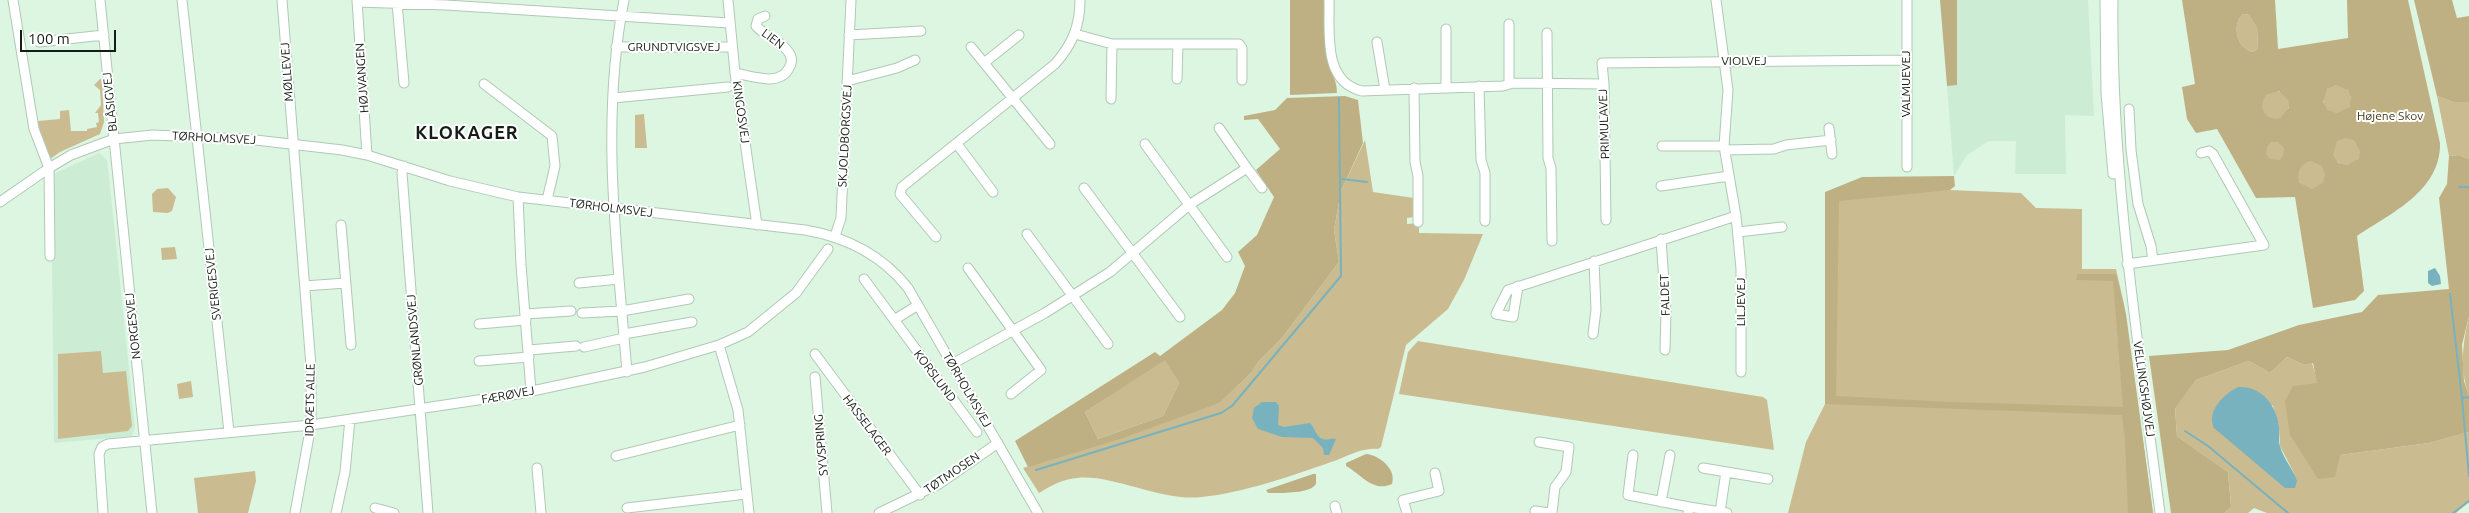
<!DOCTYPE html>
<html>
<head>
<meta charset="utf-8">
<style>
	body { margin:0 }
	#map { position:relative; width:2469px; height:513px; overflow:hidden; background:#dcf6e2; font-family:Ubuntu,sans-serif }
	canvas { display:block }
	.scale { position:absolute; left:20px; top:30px; width:96px; height:22px; box-sizing:border-box; border:2px solid #141d16; border-top:0; padding-left:6px; font-size:15px; line-height:18px; white-space:nowrap; color:#141d16; -webkit-text-stroke:4px #fff; paint-order:stroke }
</style>
</head>
<body>
<div id="map">
<canvas width="2469" height="513"></canvas>
<div class="scale">100 m</div>
</div>
<script>
const g = document.querySelector('canvas').getContext('2d');
g.lineJoin = 'round';
function paint(path, color) { g.fillStyle = color; g.fill(path, 'evenodd'); }
function stroke(path, color, width, dash) { g.strokeStyle = color; g.lineWidth = width; g.lineCap = dash ? 'butt' : 'round'; g.setLineDash(dash || []); g.stroke(path); }
function drawText(font, color, halo, rows, align = 'center') {
  g.font = font + ' Ubuntu,sans-serif'; g.lineWidth = 4; g.setLineDash([]); g.textBaseline = 'middle'; g.strokeStyle = halo; g.fillStyle = color; for (const [text, x, y, turn = 0] of rows) {
    g.save(); g.translate(x, y); g.rotate((+turn || 0) * Math.PI / 180); g.textAlign = isNaN(turn) ? turn : align; if (halo) g.strokeText(text, 0, 0); g.fillText(text, 0, 0); g.restore();
  }
}
paint(new Path2D(`
	M1957,0H2088L2094,116L2065,115L2066,174H2015L2016,141H1989L1967,155L1954,176L1947,86L1957,84Z
	M99,153L107,160L109,176L135,427L132,436L54,443L51,175Z`), '#ccedd4');
paint(new Path2D(`
	M2243,14L2249,15L2257,26L2258,48L2253,52C2237,49 2231,25 2243,14Z
	M100,79H102L104,122L100,134L60,152L50,159L42,141L38,121L60,119V111L69,110L71,131H87V129L97,127L96,123L99,122L98,113H95L101,105L100,90L94,85Z
	M2323 99a14 14 0 1 1 28 0a14 14 0 1 1-28 0Z
	M2261 105a14 14 0 1 1 28 0a14 14 0 1 1-28 0Z
	M2437,96L2453,102H2469V159L2459,155L2449,156Z
	M644,114L647,148H635V115Z
	M2332 151a14 14 0 1 1 28 0a14 14 0 1 1-28 0Z
	M1365,140L1373,192L1414,198V217L1407,218V224L1419,223V233L1483,234L1464,280L1448,309L1406,345L1381,447L1378,449C1361,447 1347,457 1331,462C1292,476 1242,493 1202,497C1159,502 1106,470 1070,479C1059,481 1049,487 1039,493L1023,468L1220,403L1252,372L1258,362L1282,338L1339,262L1334,230L1341,191Z
	M2265 151a10 10 0 1 1 20 0a10 10 0 1 1-20 0Z
	M2298 175a14 14 0 1 1 28 0a14 14 0 1 1-28 0Z
	M168,188L176,197L172,211L168,213L153,212L152,194L157,189Z
	M1950,190L2021,193L2036,208L2082,209V269H2116L2124,304L2153,513H1788L1806,442L1825,404V192Z
	M175,247L177,259L162,260L161,248Z
	M2469,316V395C2459,368 2463,343 2469,316Z
	M1418,341L1763,397L1767,400L1774,450L1399,394L1408,352Z
	M101,351L103,373L126,371L132,426L128,431L58,439V354Z
	M2287,357L2304,365L2312,363L2340,455L2429,443L2469,432V502L2456,513H2267L2254,508L2248,513H2224L2231,505L2228,472L2177,436L2175,407L2196,380L2249,361L2270,373ZM2238,387L2273,406L2279,425L2280,446L2295,475Z
	M1165,359L1179,383L1163,416L1098,439L1085,412Z
	M191,381L193,397L179,399L177,384Z
	M255,471L256,481L248,513H198L194,478Z`), '#cabc90');
paint(new Path2D(`
	M1290,0H1325C1326,18 1325,38 1327,56C1329,71 1337,78 1337,93L1290,95Z
	M1940,0H1957V85L1947,86Z
	M2182,0H2275L2278,49L2348,38L2347,0H2408L2440,143C2441,191 2391,213 2357,236L2364,291L2355,300L2313,308L2295,197L2256,198L2217,129L2196,133L2187,119L2182,87L2195,84ZM2243,14L2249,15L2257,27L2258,48L2253,52C2237,49 2231,25 2243,14ZM2336,85L2348,90L2351,98L2349,107L2337,113L2328,110L2323,102L2327,89ZM2279,91L2288,100L2289,108L2280,118C2265,121 2257,107 2266,95ZM2345,138L2354,140L2360,151L2358,159L2347,165L2338,163L2333,155L2337,141ZM2271,142H2278L2284,148L2283,156L2279,160L2270,159L2266,154L2267,147ZM2311,161L2322,166L2325,174L2323,183L2312,189L2300,183C2296,172 2300,164 2311,161Z
	M2414,0H2452L2457,18L2469,16V102H2453L2437,96Z
	M1345,96L1358,100L1363,143L1341,191L1334,230L1339,262L1282,338L1258,362L1252,372L1220,403L1120,439L1028,467L1015,441L1155,352L1160,356L1222,310L1235,293L1245,266L1238,252L1257,235L1274,197L1256,170L1280,149L1258,119L1244,120V116L1275,110L1287,98ZM1165,360L1179,383L1163,416L1098,439L1085,412Z
	M2459,155L2469,159V316L2462,345L2464,381L2469,395V432L2429,443L2340,455L2335,477L2318,479L2290,435L2285,401L2293,386L2317,383L2313,363L2304,365L2287,357L2270,373L2249,361L2196,380L2175,408L2177,436L2228,472L2231,506L2224,513H2171L2149,356L2228,350L2299,325L2362,312L2378,295L2449,289L2439,198L2447,184L2449,156Z
	M1954,176L1955,186L1950,190L1839,201L1836,396L1951,402L2123,407L2113,281L2076,280L2078,274H2116L2126,314L2153,513H2128L2125,440L2122,415L1825,404V192L1862,177Z
	M1366,454C1379,455 1397,469 1392,484C1373,493 1361,474 1346,466V463Z
	M1313,474H1316V484C1310,494 1280,493 1268,493L1266,490Z`), '#bfb083');
paint(new Path2D(`
	M2435,268L2440,276L2441,284L2432,286L2428,283V271Z
	M2238,387C2262,386 2276,405 2279,426C2280,433 2278,440 2280,446C2283,458 2293,469 2297,481L2295,488H2285L2214,428C2206,411 2224,394 2238,387Z
	M1262,402H1276L1279,406L1278,425L1284,427L1310,423C1315,428 1316,437 1323,439C1328,441 1331,437 1336,439L1329,455H1324L1323,448L1313,438L1282,437L1258,429L1252,418L1254,408Z`), '#77b2be');
stroke(new Path2D(`
	M1342,179L1367,182
	M2459,187H2469
	M2450,294L2462,398
	M2469,397L2462,398L2469,476
	M2185,431L2208,446L2288,513
	M1036,470L1221,413L1232,406L1341,276L1339,98
	M2453,513L2469,501`), '#77b2be', 2);
const minor = new Path2D(`
	M13,0L34,129L49,168L50,256
	M100,0L152,513
	M182,0L229,432
	M282,0L311,366V425L295,513
	M357,0L367,155
	M624,0C600,123 617,248 627,372
	M728,0L735,73L757,225
	M1329,0C1330,31 1322,82 1362,91L1503,86L1513,83L1604,84L1606,220
	M1716,0L1728,90L1724,146L1736,216L1741,269V372
	M1907,0V167
	M2105,0L2106,93L2113,174
	M2113,0C2111,173 2138,342 2160,513
	M357,2L446,5L729,23
	M397,3L404,83
	M1446,29V88
	M1547,33L1548,158L1551,168L1552,241
	M1075,34L1112,44H1239L1242,48V80
	M849,35L921,31
	M39,42L104,35
	M1377,42L1385,90
	M616,47H732
	M971,47L1050,144
	M984,63L1019,35
	M735,73C751,76 780,87 789,68C793,62 792,56 787,50C779,40 765,36 756,26L758,19L765,16
	M1177,79L1178,44
	M847,81L897,68L915,60
	M484,84L552,136L555,166L547,200
	M1509,84V24
	M1604,84L1602,63L1906,60
	M1479,86L1481,160L1485,173V221
	M1414,88L1415,162L1418,176V222
	M613,98L728,87
	M1111,99L1112,44
	M2129,109L2131,150L2138,204L2151,246L2153,260
	M1829,128L1832,154
	M957,144L993,192
	M1145,144L1227,257
	M1662,146H1724
	M1725,150L1774,149L1786,145L1831,140
	M404,166L402,173L428,513
	M1247,168L1262,188
	M1661,186L1729,176
	M1084,188L1180,317
	M518,197L521,265L531,391
	M0,202L49,168L71,155L114,139L153,135L247,139L342,150L367,155L450,181L518,197L805,230C846,237 882,255 908,288L1038,513
	M341,225L351,345
	M1738,232L1782,227
	M1027,234L1108,344
	M835,236L841,218L851,0
	M936,237L900,194L902,187L1055,64C1072,45 1080,26 1080,0
	M1661,239L1666,311L1665,350
	M2127,264L2264,245L2213,154L2209,151L2201,153
	M968,268L1041,370L1011,394
	M864,279L977,432
	M579,283L619,279
	M305,286L345,283
	M1518,286L1513,317L1496,314L1508,290L1736,216
	M582,313L622,311L689,299
	M525,314L571,311
	M894,320L918,305
	M479,324L526,320
	M624,334L692,322
	M1593,334L1596,310L1594,261
	M719,345L738,410L749,513
	M584,347L624,338
	M529,350L576,346
	M815,354L920,495
	M479,361L529,357
	M952,364L1045,313L1110,272L1189,205L1247,168L1219,128
	M815,377L827,513
	M1539,442L1569,447L1566,472L1555,487L1552,513
	M1633,455L1628,495L1689,507L1688,513
	M616,456L740,425
	M537,468L541,513
	M1703,468L1768,479
	M1661,502L1670,455
	M1335,506L1337,513
	M1689,507L1727,513
	M375,508L394,513
	M627,508L746,494
	M1535,511L1550,513
	M1720,512L1726,472
	M103,513L99,454L102,447L108,444L311,425L518,394L645,367L719,345L748,332L796,293L828,249
	M336,513L345,472L350,419
	M879,513L939,484L998,443
	M1407,513L1403,500L1439,491L1435,473`);
stroke(minor, '#b0c9b6', 11);
stroke(minor, '#fff', 9);
drawText('12px', '#141d16', '#fff', [
	["LIEN",773,39,37],
	["GRUNDTVIGSVEJ",674,47],
	["VIOLVEJ",1744,61],
	["MØLLEVEJ",287,72,-94],
	["HØJVANGEN",362,78,-94],
	["VALMUEVEJ",1906,84,-90],
	["BLÅSIGVEJ",110,102,-96],
	["KINGOSVEJ",741,112,82],
	["PRIMULAVEJ",1604,124,-92],
	["SKJOLDBORGSVEJ",845,136,-87],
	["TØRHOLMSVEJ",214,138,3],
	["TØRHOLMSVEJ",611,208,7],
	["SVERIGESVEJ",213,284,-96],
	["FALDET",1665,295,-92],
	["LILJEVEJ",1741,302,-90],
	["NORGESVEJ",133,326,-96],
	["GRØNLANDSVEJ",415,340,-95],
	["KORSLUND",935,376,53],
	["VELLINGSHØJVEJ",2144,389,82],
	["TØRHOLMSVEJ",967,390,60],
	["FÆRØVEJ",508,395,-10],
	["IDRÆTS ALLE",310,400,-89],
	["HASSELAGER",867,425,53],
	["SYVSPRING",821,445,-95],
	["TØTMOSEN",952,473,-34]
]);
drawText('12px', '#453914', '#fff', [
	["Højene Skov",2390,116]
]);
g.letterSpacing = '1px';
drawText('bold 18px', '#141d16', '#fff', [
	["KLOKAGER",467,133]
]);
g.letterSpacing = '0px';
</script>
</body>
</html>
